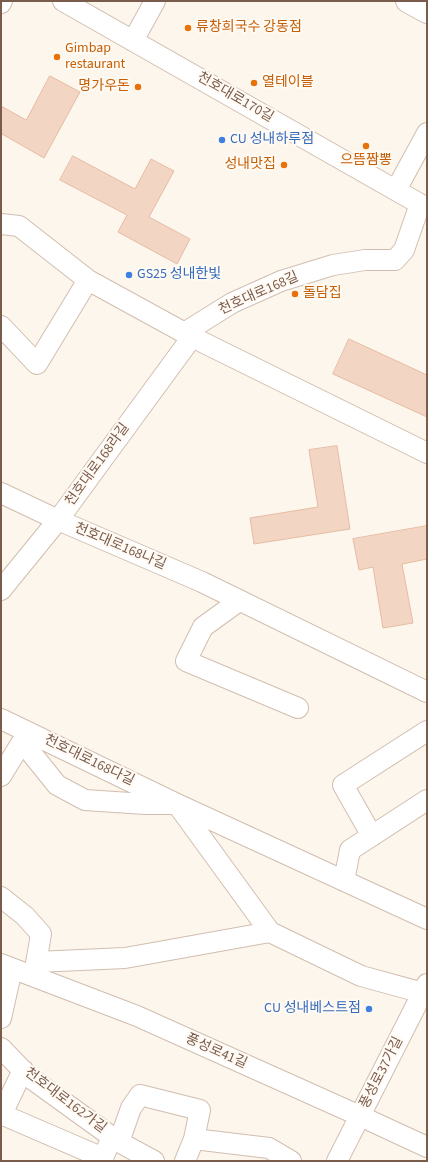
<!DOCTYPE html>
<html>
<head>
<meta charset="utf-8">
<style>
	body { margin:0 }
	#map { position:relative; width:428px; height:1162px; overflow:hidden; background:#fdf6ec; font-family:"Source Sans 3",sans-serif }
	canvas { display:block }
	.frame { position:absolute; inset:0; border:2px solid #7a5c4d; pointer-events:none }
</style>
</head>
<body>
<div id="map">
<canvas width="428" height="1162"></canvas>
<div class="frame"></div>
</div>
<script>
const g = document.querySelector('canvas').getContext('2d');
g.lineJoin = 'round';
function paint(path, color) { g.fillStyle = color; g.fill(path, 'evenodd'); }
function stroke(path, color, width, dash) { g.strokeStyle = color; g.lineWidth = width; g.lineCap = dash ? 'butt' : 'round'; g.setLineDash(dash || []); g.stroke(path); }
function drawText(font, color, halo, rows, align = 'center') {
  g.font = font + ' "Source Sans 3","Noto Sans KR",sans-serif'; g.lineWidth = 4; g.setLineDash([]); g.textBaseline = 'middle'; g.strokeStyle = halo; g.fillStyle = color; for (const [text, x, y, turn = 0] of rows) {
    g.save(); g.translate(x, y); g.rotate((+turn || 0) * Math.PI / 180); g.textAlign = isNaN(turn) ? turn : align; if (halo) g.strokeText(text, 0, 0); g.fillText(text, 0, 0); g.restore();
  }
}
const building = new Path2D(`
	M50,76L80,92L44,158L2,134L1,137V106L26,120Z
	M73,156L135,189L151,159L174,171L149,217L190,239L177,264L118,232L127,215L60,180Z
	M349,339L427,375V417L333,374Z
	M337,446L350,529L254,544L250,518L318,507L309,450Z
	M427,526V559L402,564L413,623L383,628L373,567L359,570L353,539Z`);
paint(building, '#f3d5c3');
stroke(building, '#e6bba3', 1);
const minor = new Path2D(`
	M63,1L427,208
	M1,3L2,1
	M133,41L155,1
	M396,190L427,133
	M1,224L19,226L88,280L192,337L427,453
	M1,326L37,364L88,280
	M184,333L232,303L281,281L333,265L365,260H395L404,250L420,204
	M1,493L58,520L202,582L427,692
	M1,590L58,520L192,337
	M239,601L203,627L186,661L298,708
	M1,719L177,804L427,919
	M28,732L32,754L57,785L85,800L145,804H177L270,932
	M1,776L28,732
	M372,836L343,785L427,731
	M344,881L350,850L427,800
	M1,897L25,916L41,934L34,975
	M36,962L125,958L270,932L361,976L427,994
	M1,964L137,1016L360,1116L427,1147
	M1,1018L12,969
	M1,1048L29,1077L119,1142L154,1161
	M1,1114L103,1158L112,1137
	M1,1116L23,1070
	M194,1139L269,1148L291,1161
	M119,1142L131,1108L140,1095L200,1110L194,1139L185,1161
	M337,1161L427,984`);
const tertiary = new Path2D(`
	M407,1L427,12`);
stroke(minor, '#d1beb0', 22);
stroke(tertiary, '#d1beb0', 24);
stroke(minor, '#fff', 20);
stroke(tertiary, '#fff', 22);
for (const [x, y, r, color] of [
	[188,28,4,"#e8710a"],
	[57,57,4,"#e8710a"],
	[254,83,4,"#e8710a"],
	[138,87,4,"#e8710a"],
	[222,140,4,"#3f7fe0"],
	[366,146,4,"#e8710a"],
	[284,165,4,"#e8710a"],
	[129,275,4,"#3f7fe0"],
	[295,294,4,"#e8710a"],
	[369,1009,4,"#3f7fe0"]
]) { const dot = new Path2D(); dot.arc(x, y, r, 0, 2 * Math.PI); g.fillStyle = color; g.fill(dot); stroke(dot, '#fffaf3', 1.5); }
drawText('14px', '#c56008', '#fffaf3', [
	["류창희국수 강동점",196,28],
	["Gimbap",65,49],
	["restaurant",65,65],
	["열테이블",262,83],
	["명가우돈",130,87,"right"],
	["으뜸짬뽕",366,161,"center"],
	["성내맛집",276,165,"right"],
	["돌담집",303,294]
], 'left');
drawText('14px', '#7a5c4d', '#fffaf3', [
	["천호대로170길",235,98,30],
	["천호대로168길",259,294,-24],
	["천호대로168라길",98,465,-54],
	["천호대로168나길",120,547,23],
	["천호대로168다길",89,761,26],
	["풍성로41길",216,1052,24],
	["풍성로37가길",382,1073,-63],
	["천호대로162가길",65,1101,37]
]);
drawText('14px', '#366cbe', '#fffaf3', [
	["CU 성내하루점",230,140],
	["GS25 성내한빛",137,275],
	["CU 성내베스트점",361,1009,"right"]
], 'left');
</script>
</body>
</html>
